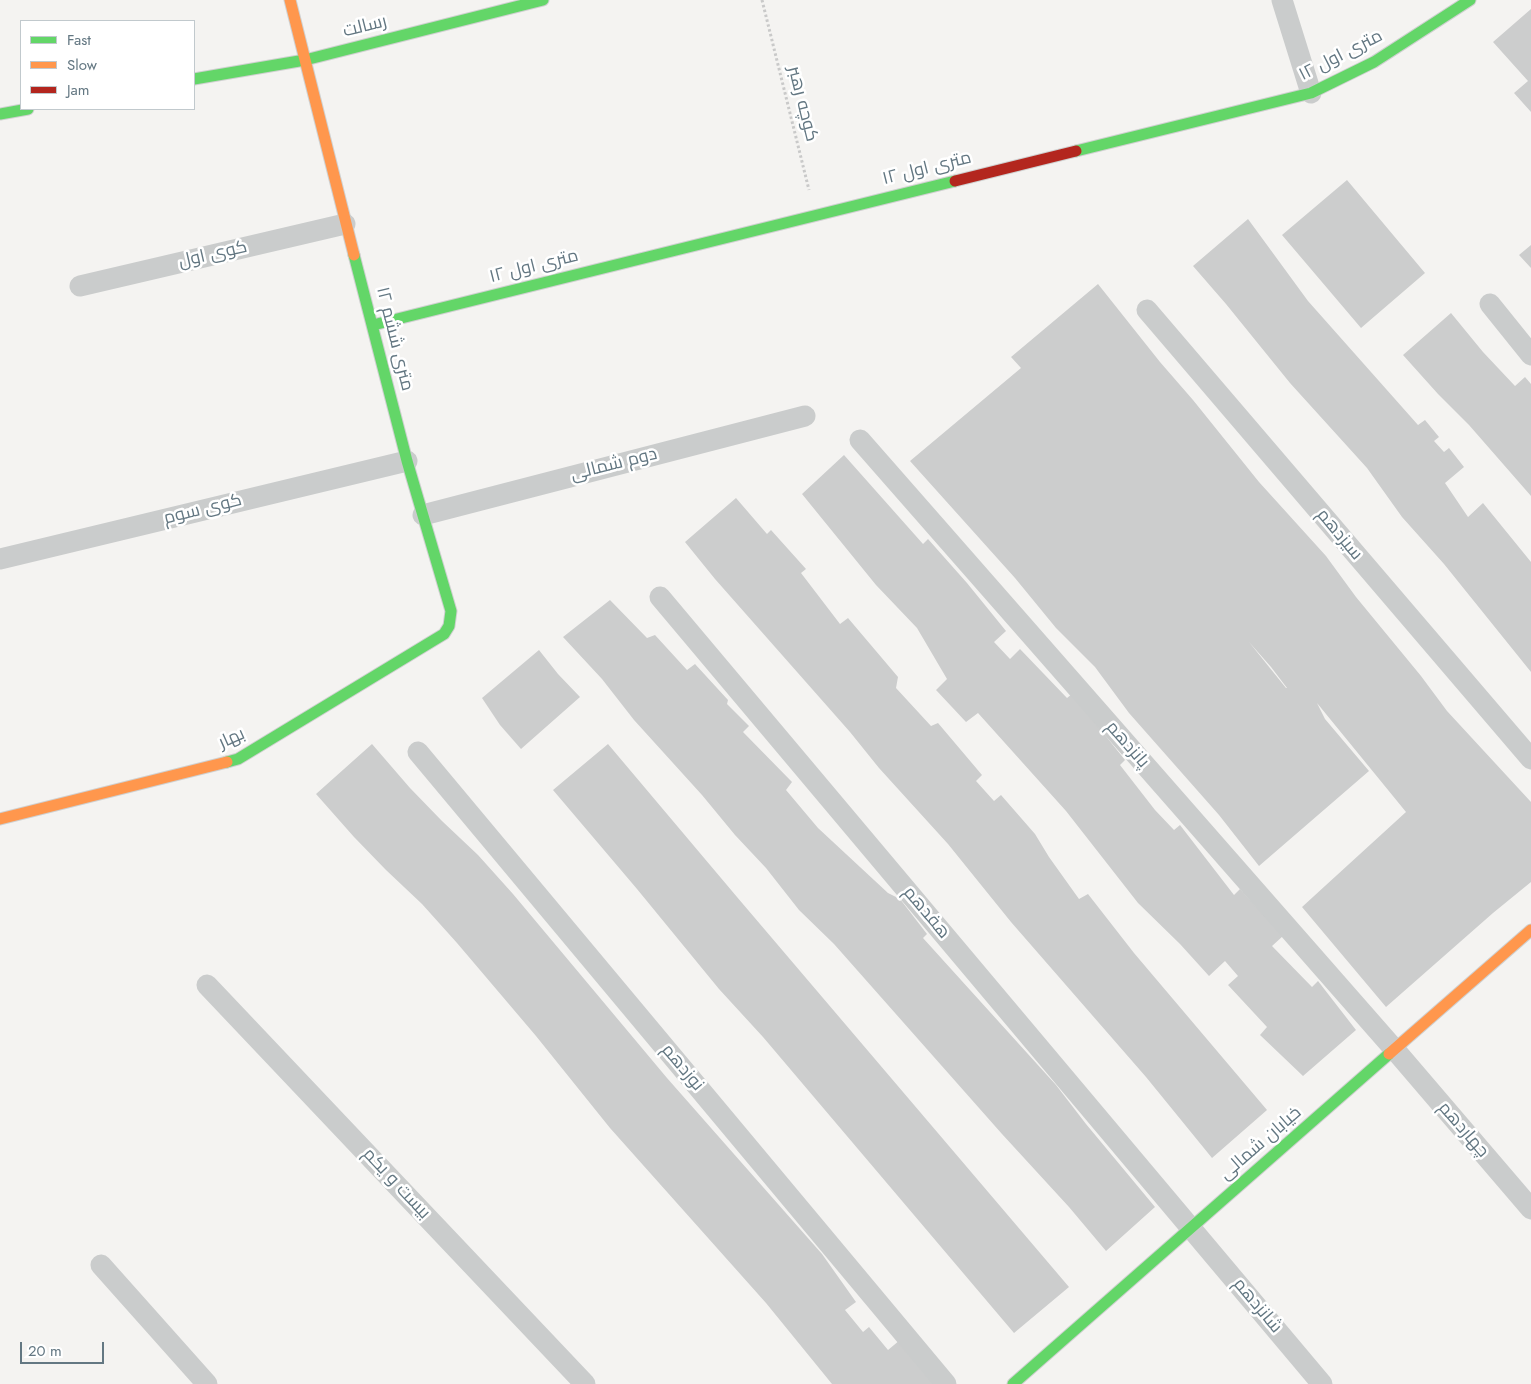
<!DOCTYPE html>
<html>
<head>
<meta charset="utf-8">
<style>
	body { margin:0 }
	#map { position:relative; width:1531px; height:1384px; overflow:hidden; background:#f4f3f1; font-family:Jost,sans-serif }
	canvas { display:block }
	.legend { position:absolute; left:20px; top:20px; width:175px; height:90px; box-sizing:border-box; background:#fff; border:1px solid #c1c9cd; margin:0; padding:6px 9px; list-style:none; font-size:15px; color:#637782 }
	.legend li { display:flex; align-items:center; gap:10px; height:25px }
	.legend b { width:25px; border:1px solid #c1c9cd }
	.scale { position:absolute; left:20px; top:1342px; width:84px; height:22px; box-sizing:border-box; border:2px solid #637782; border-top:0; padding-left:6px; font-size:15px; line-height:18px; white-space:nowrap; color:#637782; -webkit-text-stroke:4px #fff; paint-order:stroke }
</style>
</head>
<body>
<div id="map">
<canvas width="1531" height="1384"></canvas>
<ul class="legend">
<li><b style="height:6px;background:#63d668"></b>Fast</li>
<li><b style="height:6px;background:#ff974d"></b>Slow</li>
<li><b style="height:6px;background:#b3261e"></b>Jam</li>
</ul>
<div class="scale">20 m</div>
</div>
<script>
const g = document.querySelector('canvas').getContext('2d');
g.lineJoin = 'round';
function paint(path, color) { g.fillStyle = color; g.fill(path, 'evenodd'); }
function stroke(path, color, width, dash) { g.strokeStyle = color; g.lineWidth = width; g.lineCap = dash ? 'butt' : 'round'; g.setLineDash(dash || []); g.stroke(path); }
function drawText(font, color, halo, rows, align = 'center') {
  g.font = font + ' Jost,Cairo,sans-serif'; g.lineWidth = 5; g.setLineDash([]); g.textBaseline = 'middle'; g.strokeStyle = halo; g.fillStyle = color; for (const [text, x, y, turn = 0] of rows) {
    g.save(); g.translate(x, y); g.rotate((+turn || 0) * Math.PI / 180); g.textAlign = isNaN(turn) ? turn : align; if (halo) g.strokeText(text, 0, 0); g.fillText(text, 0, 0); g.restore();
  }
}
paint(new Path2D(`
	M1531,9V112L1514,93L1528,81L1493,42Z
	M1347,180L1425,273L1361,328L1282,235Z
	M1248,219L1308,301L1418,425L1425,420L1439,437L1434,441L1444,452L1449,448L1464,467L1445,483L1468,517L1483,503L1531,562V672L1444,564L1402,517L1367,468L1290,383L1226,304L1193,266Z
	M1531,245V268L1519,255Z
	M1098,284L1160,362L1193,400L1259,482L1326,556L1356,597L1421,676L1447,711L1531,802V882L1493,913L1386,1007L1302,907L1406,812L1317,703L1325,719L1369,771L1259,866L1219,815L1129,713L1095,667L1056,628L1015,578L910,461L1021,368L1011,357ZM1249,642L1271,667L1287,688H1286Z
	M1451,313L1483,352L1515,386L1525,377L1531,384V496L1469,425L1438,394L1403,355Z
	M844,455L923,544L928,539L967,583L1006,631L994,642L1010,659L1020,649L1067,698L1072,694L1125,760L1120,765L1155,810L1174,830L1180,825L1234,895L1240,889L1283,936L1272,946L1312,987L1318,981L1356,1030L1303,1076L1260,1035L1267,1027L1228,985L1238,976L1225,961L1209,976L1180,944L1138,903L1066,811L978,713L966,722L936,690L947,679L917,628L876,585L802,494Z
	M736,498L767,534L771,530L806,569L801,573L840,624L848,618L898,677L896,688L931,726L938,723L982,775L976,781L994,801L1001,795L1035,834L1049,857L1079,899L1088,894L1134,953L1267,1110L1212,1158L1146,1077L1011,922L948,844L879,768L850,732L715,579L685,542Z
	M610,600L647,638L655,635L687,670L695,664L728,700L727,704L749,726L743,732L792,782L786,790L818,828L888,893L900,899L927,934L923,938L1056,1085L1086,1124L1155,1207L1106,1251L1069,1207L1002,1134L834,944L799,910L766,868L735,835L702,795L634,720L602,679L563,637Z
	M539,650L558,674L580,697L521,749L500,725L482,698Z
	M372,744L410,788L442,821L478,855L513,894L667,1078L822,1254L856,1302L845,1310L863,1332L869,1327L888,1350L900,1340L939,1384H832L766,1303L610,1128L536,1036L457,943L422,904L386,870L354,837L316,794Z
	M608,744L737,897L1069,1287L1014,1333L763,1037L719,989L637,889L553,790Z`), '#cccdcd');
const fast = new Path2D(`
	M194,79L305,60L543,0
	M0,114L28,109
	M1076,151L1311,93L1374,62L1470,0
	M373,325L955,181
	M227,762L238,759L444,634L449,626L451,611L407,461L354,255
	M1013,1384L1389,1054`);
const slow = new Path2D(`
	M290,0L354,255
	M0,819L227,762
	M1389,1054L1531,930`);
const jam = new Path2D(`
	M955,181L1076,151`);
stroke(fast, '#cfd0d0', 13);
stroke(slow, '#cfd0d0', 13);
stroke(jam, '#cfd0d0', 13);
stroke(new Path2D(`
	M762,0L809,190`), '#c9c9c9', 3, [2.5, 2.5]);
stroke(new Path2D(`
	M1282,0L1311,93
	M80,286L345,224
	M1490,304L1531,355
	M1147,310L1531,759
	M860,440L1395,1050L1531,1209
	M423,515L805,416
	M0,559L407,461
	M660,597L1322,1384
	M418,752L946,1384
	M207,985L585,1384
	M101,1265L207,1384`), '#cacccc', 21);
stroke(fast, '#63d668', 11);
stroke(slow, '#ff974d', 11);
stroke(jam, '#b3261e', 11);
drawText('18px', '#637782', '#fff', [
	["رسالت",365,27,-14],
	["۱۲ متری اول",1341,56,-27],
	["کوچه رهبر",802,104,76],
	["۱۲ متری اول",927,169,-14],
	["کوی اول",213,255,-13],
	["۱۲ متری اول",534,267,-14],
	["۱۲ متری ششم",394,339,76],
	["دوم شمالی",614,465,-14],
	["کوی سوم",203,510,-14],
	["سیزدهم",1339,535,50],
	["بهار",232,739,-24],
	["پانزدهم",1127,745,49],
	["هفدهم",926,913,50],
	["نوزدهم",682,1068,50],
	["چهاردهم",1463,1130,49],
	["خیابان شمالی",1261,1144,-41],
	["بیست و یکم",396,1184,47],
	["شانزدهم",1257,1306,50]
]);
</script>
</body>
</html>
